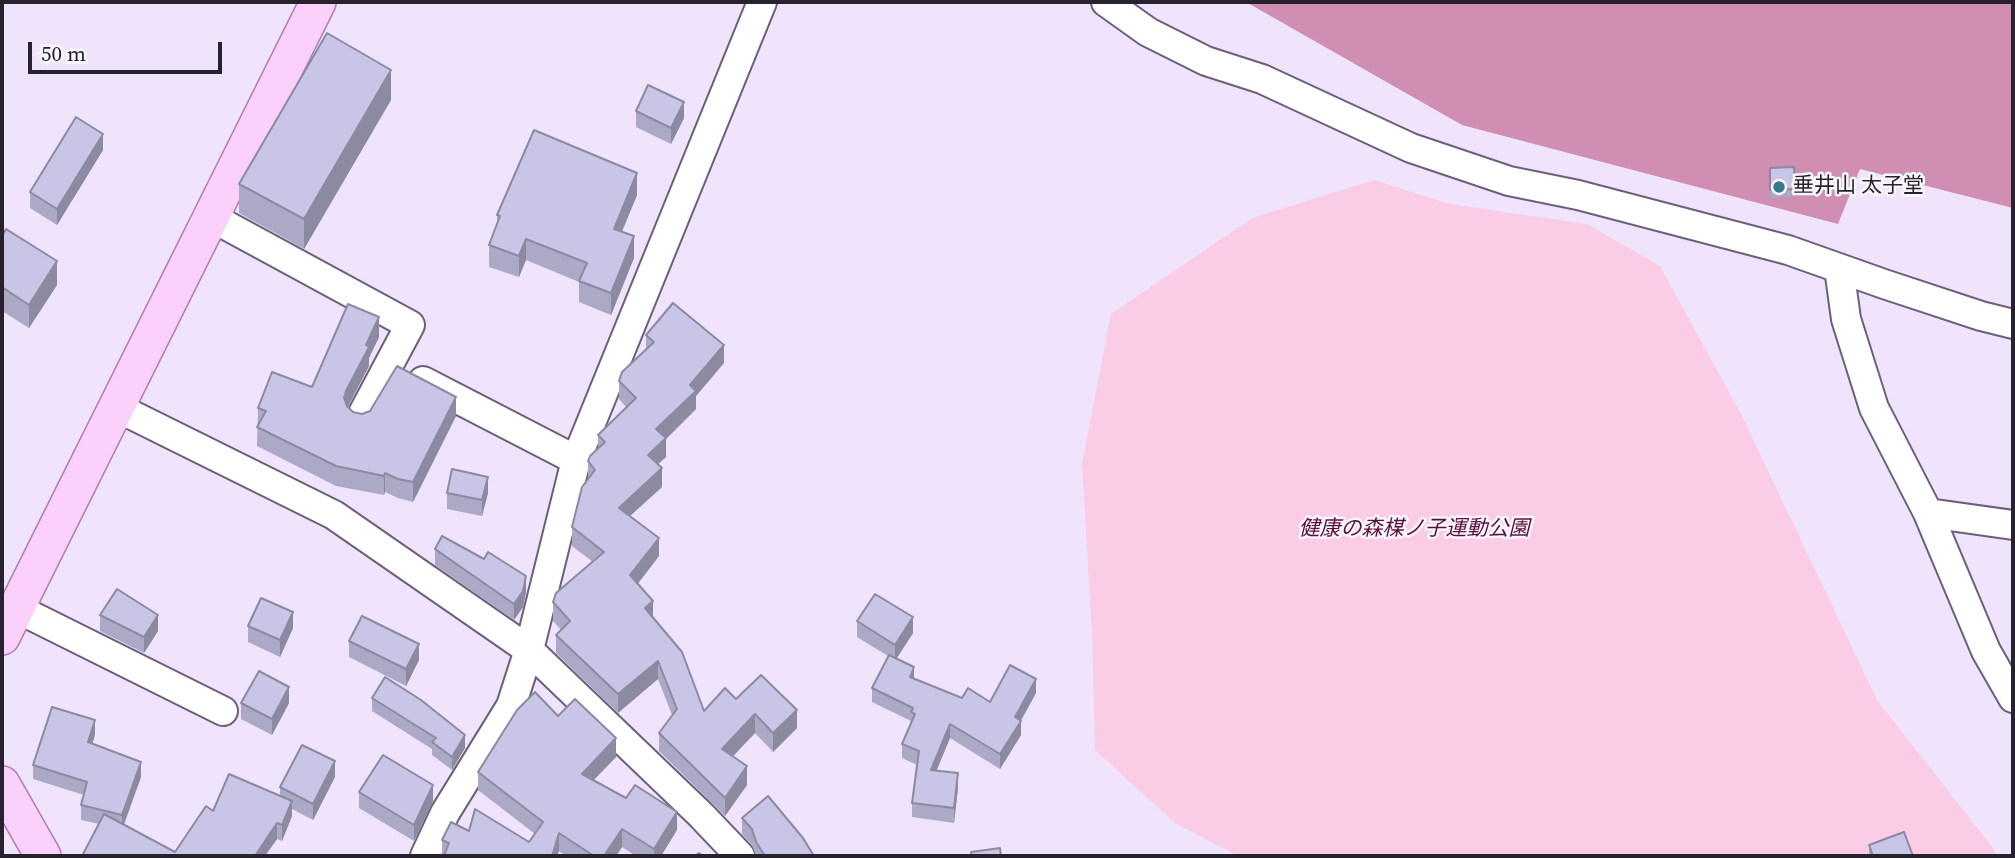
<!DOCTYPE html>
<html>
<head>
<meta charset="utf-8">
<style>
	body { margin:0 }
	#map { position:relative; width:2015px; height:858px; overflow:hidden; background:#f0e4fd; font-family:"Source Serif 4",serif }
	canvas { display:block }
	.frame { position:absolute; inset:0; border:4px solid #27222d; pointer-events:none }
	.scale { position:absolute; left:28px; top:42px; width:194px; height:32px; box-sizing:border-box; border:4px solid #27222d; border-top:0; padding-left:9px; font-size:21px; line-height:24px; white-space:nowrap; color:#27222d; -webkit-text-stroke:5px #f9f6fc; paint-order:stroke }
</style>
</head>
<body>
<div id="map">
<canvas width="2015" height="858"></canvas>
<div class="frame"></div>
<div class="scale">50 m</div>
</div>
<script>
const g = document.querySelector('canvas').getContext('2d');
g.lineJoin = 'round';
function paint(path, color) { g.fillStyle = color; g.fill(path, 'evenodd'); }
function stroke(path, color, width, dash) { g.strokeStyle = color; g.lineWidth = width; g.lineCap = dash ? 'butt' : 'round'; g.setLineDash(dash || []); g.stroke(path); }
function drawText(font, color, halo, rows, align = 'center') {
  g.font = font + ' "Source Serif 4","Noto Sans JP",serif'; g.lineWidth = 5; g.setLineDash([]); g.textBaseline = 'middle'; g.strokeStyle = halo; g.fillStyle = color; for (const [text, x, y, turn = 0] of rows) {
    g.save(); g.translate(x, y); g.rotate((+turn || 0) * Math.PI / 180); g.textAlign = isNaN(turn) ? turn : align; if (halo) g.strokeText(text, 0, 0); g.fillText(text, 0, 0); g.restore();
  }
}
paint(new Path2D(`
	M1374,180L1450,204L1587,224L1660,266L1741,414L1877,700L1993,848L1997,856H1238L1175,823L1095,750L1092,634L1082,464L1111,314L1252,218Z`), '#fbcce5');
paint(new Path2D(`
	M1246,2H2013V208L1860,169L1838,224L1462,125Z`), '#cf8eb2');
const minor = new Path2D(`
	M1106,2L1148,32L1206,61L1262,79L1411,148L1509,181L1578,195L1788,250L1884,284L1981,316L2013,324
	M211,217L410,325L361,417
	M1839,268L1846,319L1874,408L1928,513L1986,651L2013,698
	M423,381L576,460
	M116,407L334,515L529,650L701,815L740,856
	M1928,513L2013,525
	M16,608L223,711
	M425,856L445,813L511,706L529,650L576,460L762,2`);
const major = new Path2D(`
	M2,637L318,2
	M2,784L43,856`);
stroke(minor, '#6c5f7a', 32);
stroke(major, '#af7eb1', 38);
stroke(minor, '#fff', 28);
stroke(major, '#fbd0fb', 35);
paint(new Path2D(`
	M391,100L304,249L239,213V184Z
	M636,111L684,118L671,144L636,127Z
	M103,150L57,225L30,208V192Z
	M1794,167L1795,197L1770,198V168Z
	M637,195L622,232L634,258L611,315L579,302V282L526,260L519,277L489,267V245L497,225V215Z
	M2,236L57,285L29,328L2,311Z
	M646,335L724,363L696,396V409L666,439V457L658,464L662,487L630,516L659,556L638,584L653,617L704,711L736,699L797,728L773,752L755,733L732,756L747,785L725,816L659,751V733L672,715L658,679L618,713L556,653V635L561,630L553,621V602L593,562L572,546V527L588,479V461L598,449V435L626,407L619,399V381L646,350Z
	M379,337L369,358V366L348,407L353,412L362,414L456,416L413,502L398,498L385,492L384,495L336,486L257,446L258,408L312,387Z
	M447,493H488L482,516L447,509Z
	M435,549L484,559L526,592L523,607L514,620L435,565Z
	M100,615L158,631L144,653L100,631Z
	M857,621L913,633L896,659L914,679L962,698L990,702L1036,693L1021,721V735L1000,769L950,738L936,770L958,788L954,823L912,817V803L917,765L902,758V744L911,721L872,702V688L888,656L857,637Z
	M248,626L293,628L280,657L248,642Z
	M349,641L419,660L406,686L349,657Z
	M372,698L465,748L452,770L432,755V749L372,711Z
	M241,703H289L272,735L241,719Z
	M558,716L616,757L594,780L677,830L661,856H636L622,847L616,856H566L559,851L557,856H442V840L469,831L529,842L535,834L478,790V772Z
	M95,735L92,744L141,777L124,825L175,852L213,811L280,796V787L335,777L313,820L292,809V816L282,841L277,839L265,856H82L99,824L81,820V805L84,795L33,779V765Z
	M359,792L433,801L414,841L359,808Z
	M742,818L814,856H756L752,845L742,834Z
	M1869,845L1913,856H1869Z`), '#aca9c6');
paint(new Path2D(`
	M391,70V100L304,249V219Z
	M684,102V118L671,144V128Z
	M103,134V150L57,225V209Z
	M637,173V195L614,250V229Z
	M634,236V258L611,315V293Z
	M526,239V260L519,277V256Z
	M57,261V285L29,328V305Z
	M379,317V337L369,358V366L346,410L344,398L346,391Z
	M724,345V363L696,396V409L666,439V457L648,473V455L656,429L690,385Z
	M456,397V416L413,502V482Z
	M662,468V487L619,526V508Z
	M385,473V492L384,495V476Z
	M488,477V493L482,516V500Z
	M659,538V556L630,593V575Z
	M526,576V592L523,607L514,620V604Z
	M653,601V619L645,608Z
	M293,612V628L280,657V640Z
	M158,615V631L144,653V637Z
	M913,617V633L895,661V645Z
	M419,644V660L406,686V669Z
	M658,661V679L618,713V694Z
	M914,667V682L910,677Z
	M1036,679V693L1019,723L1021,721V735L1000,769V754L1015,717Z
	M289,687V703L272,735V719Z
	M797,710V728L773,752V733Z
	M755,714V733L722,768V749Z
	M95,720V735L88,757V742Z
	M950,724V738L931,784V770Z
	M465,735V748L452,770V757Z
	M616,738V757L582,792V774Z
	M335,761V777L313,820V804Z
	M141,762V777L122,829V815Z
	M747,766V785L725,816V798Z
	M958,773V788L954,823V808Z
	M433,785V801L414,841V825Z
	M292,801V816L282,841V825Z
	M677,812V830L661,856H654V849Z
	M277,823V839L265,856H255Z
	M622,829V847L616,856H604Z
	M559,833V851L557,856H552Z`), '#8c8aa1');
const building = new Path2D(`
	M327,33L391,70L304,219L239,184Z
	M648,85L684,102L671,128L636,111Z
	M76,117L103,134L57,209L30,192Z
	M534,130L637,173L614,229L634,236L611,293L579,281L587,263L526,239L519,256L489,245L500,216L497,215Z
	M1794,167L1795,189L1770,190V168Z
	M6,229L57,261L29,305L2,287V236Z
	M673,303L724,345L690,385L696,391L656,429L666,438L648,455L662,468L619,508L659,538L630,575L653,601L645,608L682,652L704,711L725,688L736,699L761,675L797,710L773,733L755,714L722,749L747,766L725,798L659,733L677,709L658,661L618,694L556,635L570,621L553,602L556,593L604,552L572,527L582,487L595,470L588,461L590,456L605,442L598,435L636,398L619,381L622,372L654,342L646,335Z
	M348,304L379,317L366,345L369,347L346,391L344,398L347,406L353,412L362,414L370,411L397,366L456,397L413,482L398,479L385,473L384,476L336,466L257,427L266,411L258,408L272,372L312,387Z
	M452,469L488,477L482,500L447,493Z
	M442,536L484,559L488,552L526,576L523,591L514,604L435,549Z
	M117,589L158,615L144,637L100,615Z
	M875,594L913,617L895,645L857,621Z
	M261,598L293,612L280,640L248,626Z
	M362,616L419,644L406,669L349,641Z
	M889,655L914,667L910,677L962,698L968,688L990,702L1010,665L1036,679L1015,717L1021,721L1000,754L950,724L931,770L958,773L954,808L912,803L919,751L902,744L915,714L911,712L913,708L872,688Z
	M259,671L289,687L272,719L241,703Z
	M385,677L421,700L465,735L452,757L432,742L436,738L372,698Z
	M535,692L558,716L575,699L616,738L582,774L626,798L635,785L677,812L654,849L622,829L604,856H594L559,833L552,856H444L449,843L442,840L451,822L469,831L475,809L529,842L543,822L478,772L517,710Z
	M52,707L95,720L88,742L141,762L122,815L81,805L87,782L33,765Z
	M302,745L335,761L313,804L280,787Z
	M383,755L433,785L414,825L359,792Z
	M229,774L292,801L282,825L277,823L255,856H82L104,814L175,852L206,806L213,811Z
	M768,796L803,838L814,856H765L756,842L752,829L742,818Z
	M1904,832L1913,856H1873L1869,845Z
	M1000,848L1001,856H972L971,852Z
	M699,853L703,856H695Z`);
paint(building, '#c8c5e6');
stroke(building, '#8c8aa1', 2);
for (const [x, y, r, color] of [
	[1779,187,7,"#357a88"]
]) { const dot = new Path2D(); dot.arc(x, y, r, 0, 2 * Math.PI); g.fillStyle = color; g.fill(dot); stroke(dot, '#f9f6fc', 2.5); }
drawText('21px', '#27222d', '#f9f6fc', [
	["垂井山 太子堂",1793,187]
], 'left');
drawText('italic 21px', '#5b0d41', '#f9f6fc', [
	["健康の森楳ノ子運動公園",1414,530]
]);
</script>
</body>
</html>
